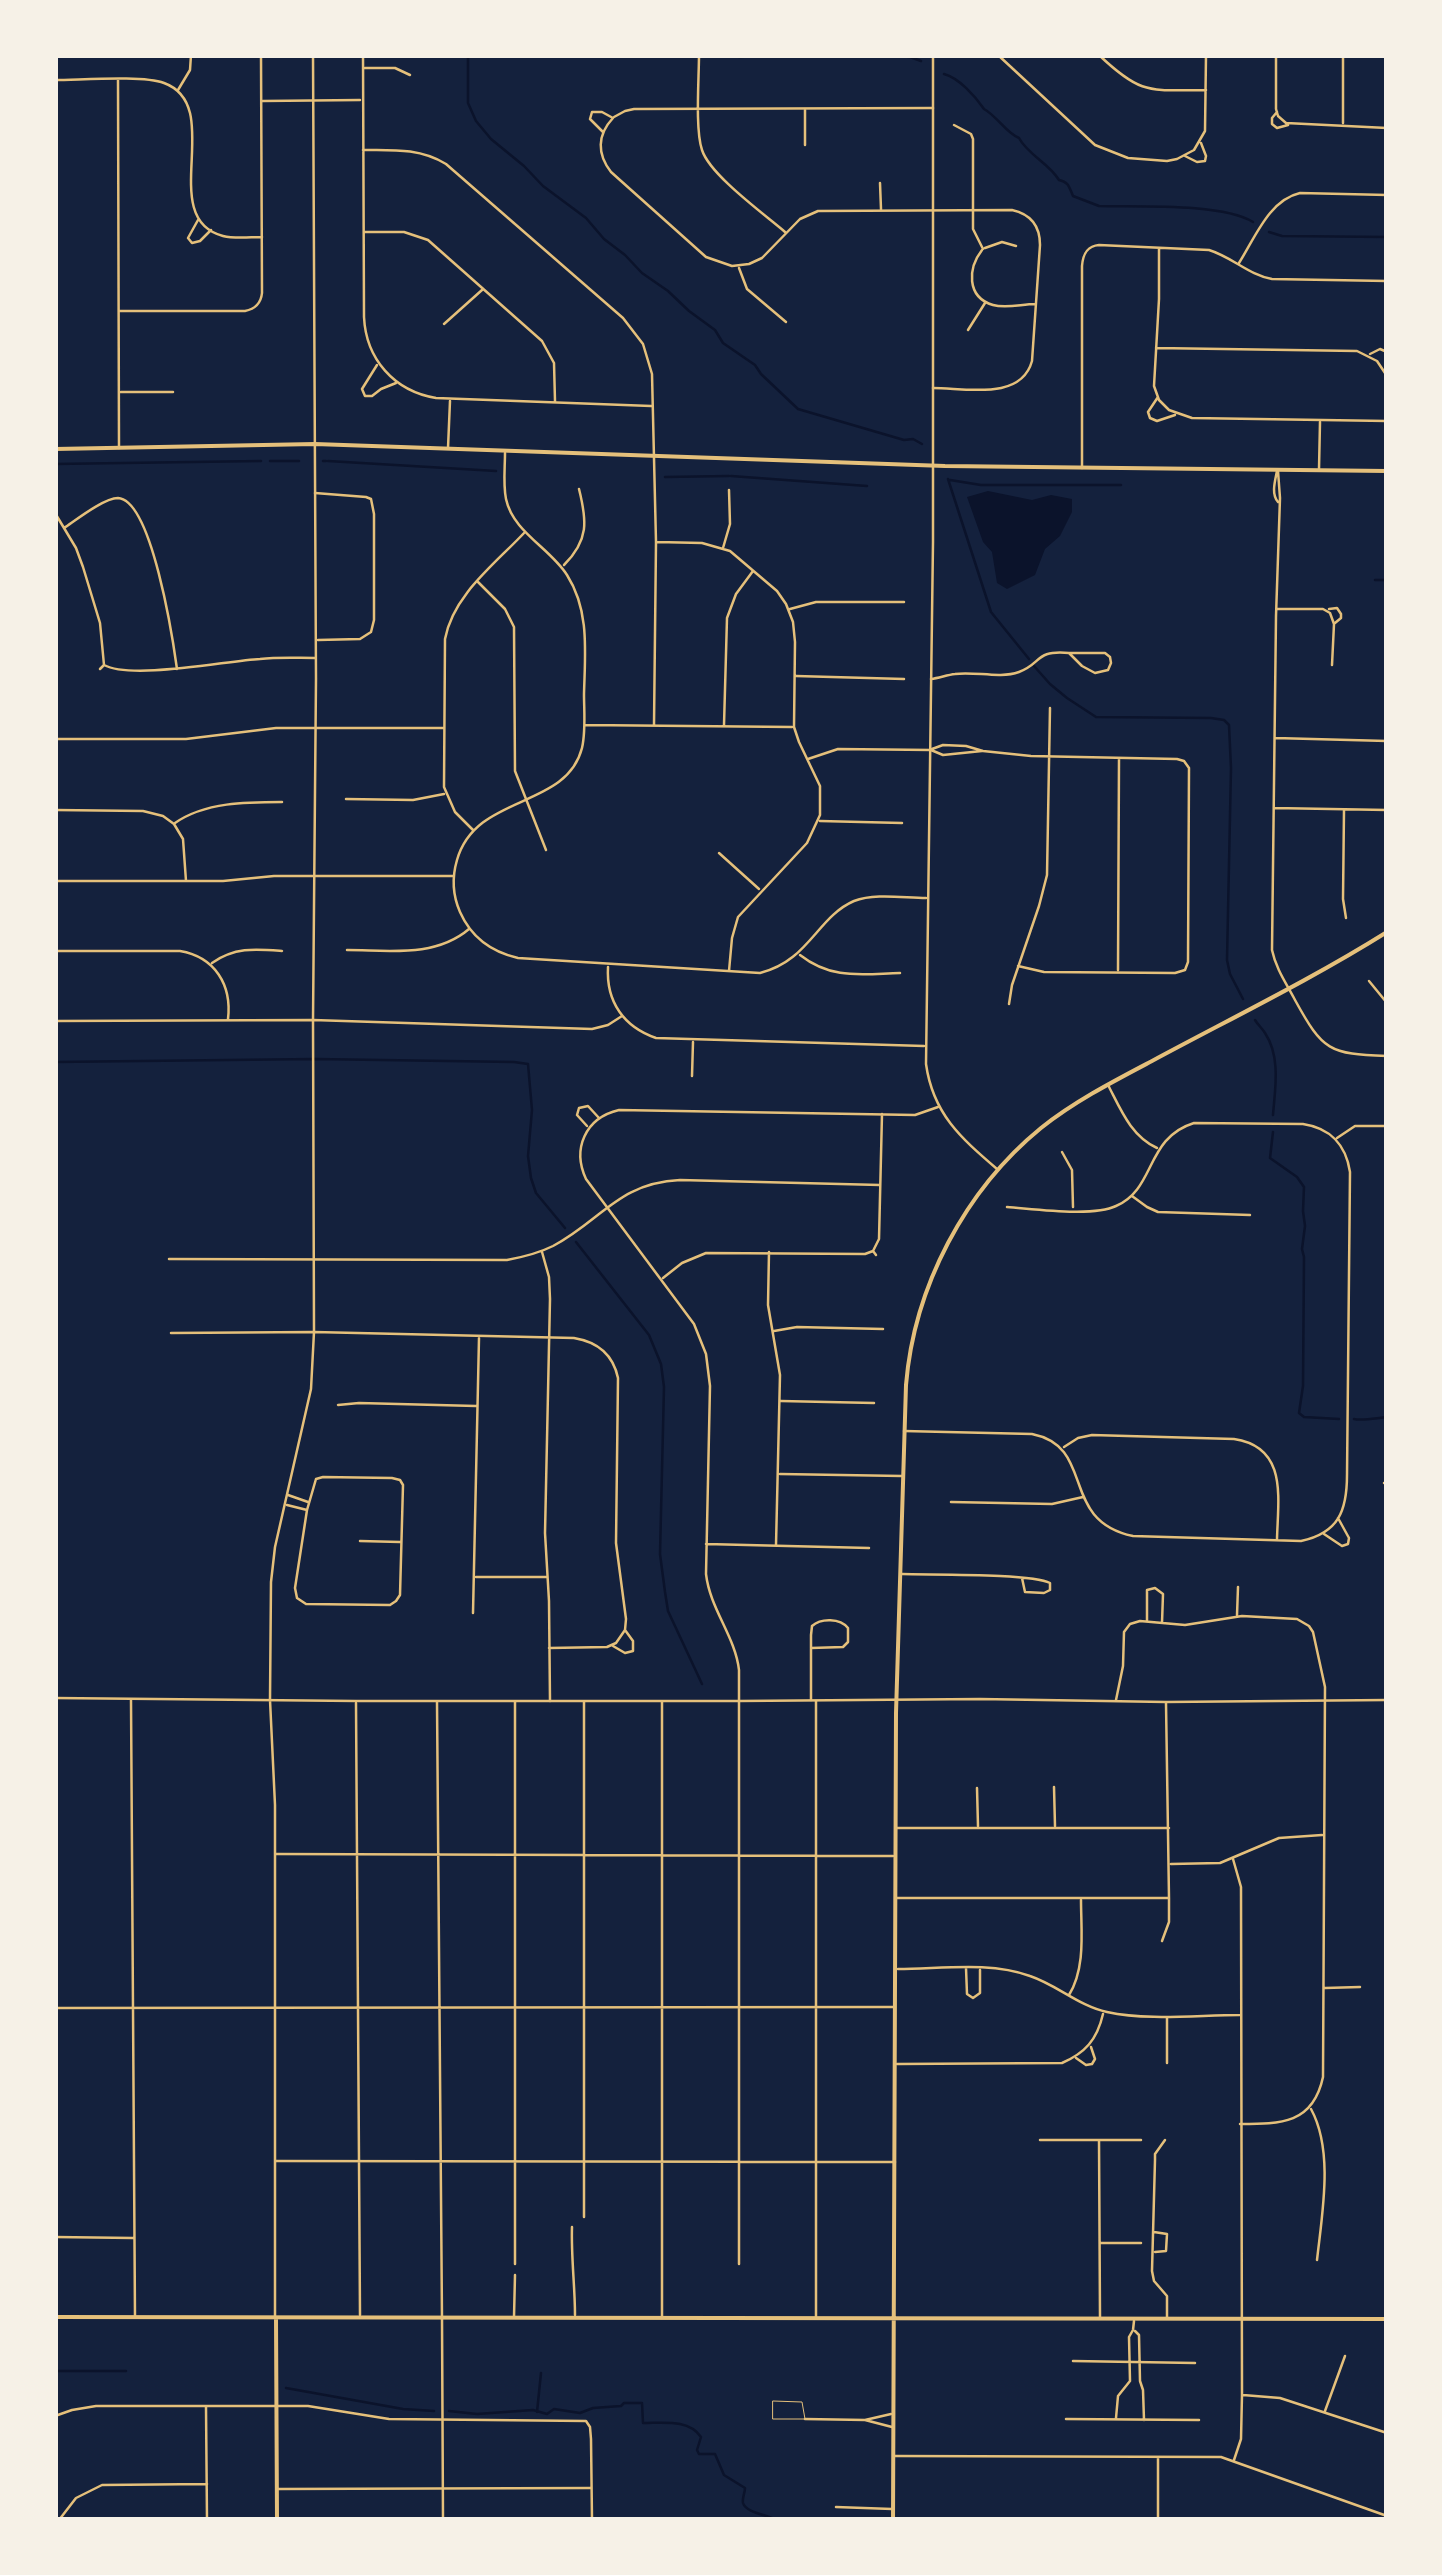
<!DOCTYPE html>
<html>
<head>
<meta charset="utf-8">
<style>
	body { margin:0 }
	#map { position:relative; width:1442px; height:2575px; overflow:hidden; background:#14213d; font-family:"Libre Baskerville",serif }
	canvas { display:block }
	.frame { position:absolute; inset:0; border:58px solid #f6f1e7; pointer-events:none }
</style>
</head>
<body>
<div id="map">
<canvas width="1442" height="2575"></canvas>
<div class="frame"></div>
</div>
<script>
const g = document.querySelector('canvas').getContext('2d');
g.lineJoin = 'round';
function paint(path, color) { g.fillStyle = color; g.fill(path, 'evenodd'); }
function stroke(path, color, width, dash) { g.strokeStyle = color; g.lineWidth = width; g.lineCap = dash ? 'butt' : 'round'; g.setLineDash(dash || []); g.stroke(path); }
paint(new Path2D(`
	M988,491L1032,500L1051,495L1072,499V512L1060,536L1045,549L1035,575L1007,589L997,583L992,552L983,542L967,497Z`), '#0b132b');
stroke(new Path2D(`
	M468,55V103L476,121L491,139L524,166L543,186L586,218L604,239L625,255L642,273L668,291L689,311L715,330L723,343L755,365L761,374L798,409L904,440L913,439L922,444
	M577,55H646
	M647,55L691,56
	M708,55H711
	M717,55H720
	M725,55L740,57L774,55
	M783,55H800
	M802,55H805
	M831,55H871
	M881,55L910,57L921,61
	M944,74C959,78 975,96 984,109C997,116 1007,134 1019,138C1028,155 1049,163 1059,180C1069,182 1069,187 1073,196L1099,206C1138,207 1222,203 1253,222
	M1269,232L1282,236L1387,237
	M270,461H299
	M323,461H326
	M328,461L496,471
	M55,464L261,461
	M731,476L867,486
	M665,477L729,476
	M948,479L991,612L1029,659
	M950,480L981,485H1121
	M1375,580H1387
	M1034,666L1050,684L1067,698L1096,717L1211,718L1224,720L1229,725L1231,768L1227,960L1230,974L1243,999
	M1255,1020C1258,1025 1262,1028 1265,1033C1281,1057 1275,1089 1273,1115
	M55,1062L315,1059L514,1062L528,1064L532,1110L528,1156L531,1178L536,1193L565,1228
	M1273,1132L1270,1158L1297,1177L1304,1187L1303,1211L1305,1226L1302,1249L1304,1257L1303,1386L1299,1413L1304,1417L1339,1419
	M576,1242L649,1335L661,1364L664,1387L660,1554L665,1592L668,1611L702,1684
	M1354,1419C1363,1421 1376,1418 1387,1417
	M55,2371H126
	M286,2388L403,2409L434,2411
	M449,2411L477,2414L533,2410L547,2414L554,2409L580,2413L593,2408L621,2406L624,2403H642L643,2423C664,2423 689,2419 701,2437L697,2450L699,2454H715L724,2475L745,2488C745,2493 742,2498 743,2503C746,2513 769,2515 776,2520
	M537,2412L541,2373`), '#0b132b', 2.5);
stroke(new Path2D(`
	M773,2401L802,2402L805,2419H773Z`), '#e5c07b', 1);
stroke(new Path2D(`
	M363,55L364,317C366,359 394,391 436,398L651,406
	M699,55C699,79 695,129 702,150C710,175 764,214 785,232
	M998,55L1095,145L1128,158L1167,161L1177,159L1194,150L1205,131L1206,55
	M1099,55C1142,96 1150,90 1206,90
	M1276,55V109L1278,116L1286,123L1387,128
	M1343,55V123
	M365,68H395L410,75
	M55,80C80,80 143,75 164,83C227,106 155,218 223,236C235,239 250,237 262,237
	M118,80L119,448
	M178,90L190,70L191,55
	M263,101L360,100
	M1277,112L1272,118V124L1277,128L1288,125
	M614,117L625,111L634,109L933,108
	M954,125L971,134L973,139V229L983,249
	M603,132L590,119L592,112H602L613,118C597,135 597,154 611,172L706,257L732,266L749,264L762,258L800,219L818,211L1012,210C1030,214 1040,225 1040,245L1032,361C1021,401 966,388 933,388
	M805,145V110
	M363,150C393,150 420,148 446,164L623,318L643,344L652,374L656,542L654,725
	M1185,156L1197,162L1205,161L1206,156L1201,143
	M880,183L881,209
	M198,220L188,238L192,243L200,241L211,230
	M364,232H404L428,240L542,341L554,363L555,401
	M985,248L1002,242L1016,246
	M1159,249V299L1154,386L1159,400L1169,410L1192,418L1387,421
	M982,250C968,268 966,297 993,305C1006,309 1022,304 1035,304
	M1239,263C1255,238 1269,200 1300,193L1387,195
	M739,268L747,289L786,322
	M119,311H245C255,309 261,303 262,293L261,55
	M444,324L482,290
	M968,330L985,303
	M1156,348L1357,351L1377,361L1387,376
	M1370,354L1380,349L1387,352
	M377,365L362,389L365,396H372L381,389L396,383
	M121,392H173
	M1158,397L1148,412L1150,418L1157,421L1175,415
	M448,448L450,401
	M505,453C505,468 503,484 506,499C513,532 550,548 567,575C590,611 585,653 584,694C584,711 586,731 582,748C566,810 476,793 457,860C452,877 453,896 460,912C471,937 492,952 518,958L760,973C809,961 817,917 854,901C875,893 904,898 926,898
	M1082,468V266C1083,254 1087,246 1099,245L1209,250C1232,257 1249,275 1272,279L1387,281
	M1319,469L1320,422
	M1277,471C1275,481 1271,494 1278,502
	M1278,471L1280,498L1276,616L1272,950C1276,969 1286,983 1295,1000C1323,1051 1329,1054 1387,1056
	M315,493L366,497L371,499L374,514V620L371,632L360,639L318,640
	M55,513L76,548L83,567L100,623L104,665L100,669
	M64,528C76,520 104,498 118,498C152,500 173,640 177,669
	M657,542L702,543L730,551L777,591L786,604L793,622L795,642L794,727L799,742L820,786V815L807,843L738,917L732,938L729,971
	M723,548L730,524L729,490
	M564,565C589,540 587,521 579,489
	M478,582L505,609L514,627L515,771L546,850
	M790,609L816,602H904
	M1277,609H1323L1330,613L1334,624L1332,665
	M1329,609L1337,608L1341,614V618L1335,623
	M104,665C132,680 225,661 260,659C278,657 296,658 315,658
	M796,676L904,679
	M931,679C939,678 947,675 955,674C975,671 999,679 1019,672C1043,663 1034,650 1069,653L1082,666L1095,673L1108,670L1111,663L1110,657L1105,653H1069
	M585,725L792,727
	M724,725L727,618L736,594L753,571
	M1275,738L1387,741
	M55,739H186L276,728H444
	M932,749L943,745L966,746L983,751L1031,756L1177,759L1184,761L1189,768L1188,962L1185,970L1175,973L1044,972L1018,966
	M808,759L838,749L931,750L943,755L982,751
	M346,799L413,800L444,794
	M1274,808L1387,810
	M55,810L143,811L163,816L174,824L183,839L186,881
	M1344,810L1343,899L1346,918
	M820,821L902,823
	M175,823C205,802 247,802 282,802
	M473,830L455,812L444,787L445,639C453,595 495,564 525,532
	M719,853L759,889
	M55,881H223L274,876H453
	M347,950C388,950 435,958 469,929
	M55,951H180C215,957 232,985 228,1019
	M800,955C832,980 861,974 900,973
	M212,963C235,947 255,949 282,951
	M608,967C606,1002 624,1027 656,1038L924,1046
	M1118,970L1119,758
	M1369,981L1387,1003
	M1009,1004L1012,985L1039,906L1047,875L1050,708
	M55,1021L313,1020L592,1029L608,1025L622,1016
	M692,1076L693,1042
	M1108,1085C1121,1110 1131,1136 1157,1148
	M587,1126L577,1115L579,1108L588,1106L599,1118
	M1337,1138L1355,1126H1387
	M1062,1152L1072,1170L1073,1207
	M1132,1196L1147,1207L1158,1212L1250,1215
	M542,1252L549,1277L550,1299L545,1533L549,1601L550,1701
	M769,1252L768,1305L780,1375L776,1545
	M876,1255L873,1251L879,1239L882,1114
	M169,1259L507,1260C523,1257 539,1253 553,1246C602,1220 618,1183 680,1180L880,1185
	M663,1278L682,1263L706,1253L865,1254L873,1251
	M774,1331L797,1327L883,1329
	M171,1333L314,1332L574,1338C598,1342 613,1354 618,1378L616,1543L626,1619L625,1630L616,1643L607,1647L549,1648
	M781,1401L874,1403
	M338,1405L359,1403L476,1406
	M904,1431L1032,1434C1097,1447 1058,1520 1133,1536L1301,1541C1339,1533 1347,1510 1347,1475L1350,1172C1346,1145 1330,1128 1303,1124L1194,1123C1145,1138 1156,1189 1116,1206C1093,1217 1035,1209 1007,1207
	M1064,1447L1078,1438L1092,1435L1234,1439C1288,1447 1278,1498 1277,1539
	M780,1474L902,1476
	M323,1477L392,1478L400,1480L403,1485L400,1595L396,1601L390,1605L306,1604L297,1598L295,1588L307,1510L316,1479Z
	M1384,1483H1387
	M288,1495L308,1502
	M951,1502L1052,1504L1083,1497
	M287,1505L307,1510
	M1324,1534L1342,1546L1348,1544L1349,1538L1338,1518
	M360,1541L400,1542
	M706,1544L869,1548
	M902,1574C930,1575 1032,1573 1050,1583V1590L1044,1593L1025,1592L1022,1578
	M476,1577H547
	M473,1613L479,1338
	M1237,1615L1238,1587
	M1147,1620V1590L1155,1588L1163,1594L1162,1623
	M613,1646L625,1653L633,1651V1641L625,1630
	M131,1700L135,2317
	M811,1700V1635L812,1626C821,1618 840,1618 848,1628V1642L843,1647L811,1648
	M1116,1700L1123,1666L1124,1632L1130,1624L1140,1621L1185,1625L1242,1616L1297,1619L1309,1626L1313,1632L1325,1687L1323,2077C1313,2124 1281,2124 1240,2124
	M816,1701V2318
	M437,1702L442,2318
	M515,1702V2264
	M584,1702V2217
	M356,1703L360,2315
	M1054,1787L1055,1826
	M977,1788L978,1826
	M896,1828H1169
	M276,1854L893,1856
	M1233,1859L1241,1887L1242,2395L1241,2439L1234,2460
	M1171,1864L1220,1863L1279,1838L1322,1835
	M897,1898H1169
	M1162,1941L1169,1922V1898L1166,1703
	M966,1968L967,1994L973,1998L980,1993V1970
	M898,1969C940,1969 990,1961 1030,1976C1057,1985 1079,2006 1107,2012C1148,2021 1198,2015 1240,2015
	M1325,1988L1360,1987
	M1069,1995C1086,1967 1081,1931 1081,1900
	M55,2008L893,2007
	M1076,2058L1086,2065L1092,2064L1095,2059L1091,2047
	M1167,2063V2017
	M897,2064L1062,2063C1085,2053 1097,2040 1103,2014
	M1311,2109C1334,2151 1322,2214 1317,2260
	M1040,2140H1141
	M1099,2140L1100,2318
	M1165,2140L1155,2154V2160L1152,2271L1154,2281L1167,2296V2318
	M276,2161L895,2162
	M572,2227C571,2257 575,2286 575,2315
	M1154,2232L1167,2234L1166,2251L1155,2252
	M55,2237L133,2238
	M1101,2243H1141
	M739,2264V1670C735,1636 710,1609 706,1574L710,1386L706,1354L694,1324L586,1179C572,1149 585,1118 619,1110L915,1115L938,1107
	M514,2317L515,2275
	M662,2318V1702
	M1135,2331L1139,2335L1140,2381L1143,2390L1144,2420
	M1073,2361L1195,2363
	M1243,2395L1280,2398L1387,2433
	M206,2407L207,2520
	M1325,2411L1345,2356
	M55,2416L72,2410L96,2406H308L389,2419L586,2421L590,2427L591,2439L592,2520
	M1116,2418L1118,2396L1130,2381L1129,2337L1133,2330L1134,2321
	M805,2419L865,2420L892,2427
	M1066,2419L1199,2420
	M865,2420L891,2414
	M894,2456L1221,2457L1387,2516
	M278,2489L590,2488
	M836,2507L892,2509
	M59,2520L76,2498L102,2485L207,2484
	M1158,2520V2457`), '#e5c07b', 2.5);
stroke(new Path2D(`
	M933,55V542L926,1064C933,1114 961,1138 997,1169
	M55,1698L356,1701H739L980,1699L1166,1702L1387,1700
	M275,2316V1805L270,1700L271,1582L275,1547L311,1389L314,1332L313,1020L316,678L313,55
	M442,2318L443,2520`), '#e5c07b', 2.5);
stroke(new Path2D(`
	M55,449L315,444L945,466L1387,471
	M55,2317L1387,2319
	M276,2318L277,2520
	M893,2520L896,1713L906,1385C914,1287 965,1190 1041,1128C1075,1101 1114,1081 1152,1061C1230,1019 1312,979 1387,932`), '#e5c07b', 4);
</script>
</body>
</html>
